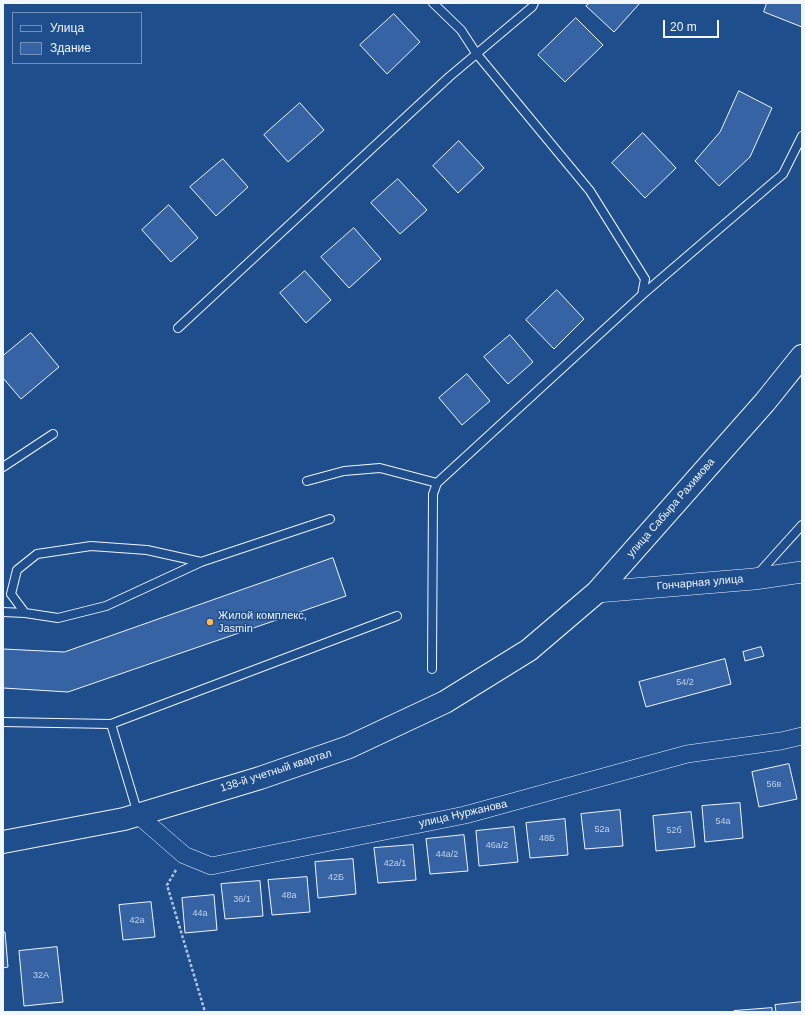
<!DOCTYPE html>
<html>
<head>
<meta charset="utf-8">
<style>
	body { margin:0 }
	#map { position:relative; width:805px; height:1015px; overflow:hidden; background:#1f4e8c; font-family:Helvetica,sans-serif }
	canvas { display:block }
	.frame { position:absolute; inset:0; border:4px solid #f2f6ff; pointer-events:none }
	.legend { position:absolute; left:12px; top:12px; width:130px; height:52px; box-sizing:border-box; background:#1f4e8c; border:1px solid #7391ba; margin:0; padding:5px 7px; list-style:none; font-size:12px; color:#f2f6ff }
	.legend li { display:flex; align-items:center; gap:8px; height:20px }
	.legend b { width:20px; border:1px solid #7391ba }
	.scale { position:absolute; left:663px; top:20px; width:56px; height:18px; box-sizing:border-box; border:2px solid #f2f6ff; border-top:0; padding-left:5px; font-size:12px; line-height:14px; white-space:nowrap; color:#f2f6ff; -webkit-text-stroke:3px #1f4e8c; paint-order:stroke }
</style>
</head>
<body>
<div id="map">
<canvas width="805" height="1015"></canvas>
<div class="frame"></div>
<ul class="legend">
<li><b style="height:5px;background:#1f4e8c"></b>Улица</li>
<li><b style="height:11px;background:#3563a3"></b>Здание</li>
</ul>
<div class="scale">20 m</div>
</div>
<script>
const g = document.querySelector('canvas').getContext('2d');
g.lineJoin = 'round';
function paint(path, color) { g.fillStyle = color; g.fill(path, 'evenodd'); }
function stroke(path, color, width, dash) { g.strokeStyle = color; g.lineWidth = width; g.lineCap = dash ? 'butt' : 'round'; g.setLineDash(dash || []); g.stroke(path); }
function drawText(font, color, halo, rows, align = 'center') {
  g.font = font + ' Helvetica,sans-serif'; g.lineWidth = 3; g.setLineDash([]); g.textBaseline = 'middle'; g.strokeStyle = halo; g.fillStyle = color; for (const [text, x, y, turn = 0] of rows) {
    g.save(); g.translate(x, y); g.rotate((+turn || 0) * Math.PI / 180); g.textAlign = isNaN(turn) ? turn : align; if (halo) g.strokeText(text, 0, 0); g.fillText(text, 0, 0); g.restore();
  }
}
const building = new Path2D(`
	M590,3H640L614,32L586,6Z
	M767,3H802V27L764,12Z
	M394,14L420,42L387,74L360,45Z
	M576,18L603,45L565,82L538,55Z
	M739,91L772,108L750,157L719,186L695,161L720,132Z
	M300,103L324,130L288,162L264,135Z
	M643,133L676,168L645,198L612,163Z
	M459,141L484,168L458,193L433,166Z
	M223,159L248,187L216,216L190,187Z
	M398,179L427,210L400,234L371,203Z
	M169,205L198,238L171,262L142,230Z
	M354,228L381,259L349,288L321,257Z
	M305,271L331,300L306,323L280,293Z
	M557,290L584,319L554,349L526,320Z
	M31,333L59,367L21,399L3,378V356Z
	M510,335L533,362L508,384L484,357Z
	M467,374L490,401L462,425L439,398Z
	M333,558L346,596L68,692L3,688V649L64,652Z
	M761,647L764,656L745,661L743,652Z
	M725,659L731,684L646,707L639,682Z
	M789,764L797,799L759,807L752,772Z
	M740,803L743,838L705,842L702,806Z
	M620,810L623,846L585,849L581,814Z
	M691,812L695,847L656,851L653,816Z
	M565,819L568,855L530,858L526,823Z
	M514,827L518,862L479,866L476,831Z
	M464,835L468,871L430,874L426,839Z
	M413,845L416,880L378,883L374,848Z
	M353,859L356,894L318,898L315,862Z
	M307,877L310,912L272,915L268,880Z
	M260,881L263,916L225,919L221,884Z
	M214,895L217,930L185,933L182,898Z
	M151,902L155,937L123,940L119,905Z
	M3,932H5L8,967L3,968Z
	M57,947L63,1002L24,1006L19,951Z
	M802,1002V1012H776L775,1005Z
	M772,1008V1012H734V1011Z`);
paint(building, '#3563a3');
stroke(building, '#f2f6ff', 1);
const service = new Path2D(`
	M642,295L783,174L802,136
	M178,328L449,77L532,7L534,3
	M3,467L53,434
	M307,481L344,471L380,468L437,483
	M201,562L147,550L91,546L37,554L17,570L11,594L25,613L58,618L106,606L201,562L330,519
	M757,575L802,525
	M3,612L25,613
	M432,669L433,494L437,483L642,295L645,279L590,191L476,53L461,30L433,3
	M3,722L111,724L138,814
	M111,724L397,616`);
const minor = new Path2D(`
	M138,815L184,855L211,866L465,815L687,754L781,741L802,736`);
const tertiary = new Path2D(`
	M597,592L754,579L802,572`);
const secondary = new Path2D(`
	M3,842L124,819L260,778L349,747L445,702L529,650L597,592L765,402L802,356`);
stroke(service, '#f2f6ff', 10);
stroke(minor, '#f2f6ff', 18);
stroke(tertiary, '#f2f6ff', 22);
stroke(secondary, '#f2f6ff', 24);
stroke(new Path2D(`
	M176,870L167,885L205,1012`), '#b3c4dc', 2.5, [3, 2]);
stroke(service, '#1f4e8c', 8);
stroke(minor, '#1f4e8c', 17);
stroke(tertiary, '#1f4e8c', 21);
stroke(secondary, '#1f4e8c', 22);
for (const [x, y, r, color] of [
	[210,622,4,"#ffb74d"]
]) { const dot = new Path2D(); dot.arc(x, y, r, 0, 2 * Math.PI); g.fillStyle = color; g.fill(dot); stroke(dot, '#1f4e8c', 1.5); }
drawText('9px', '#c3d1e8', null, [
	["54/2",685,683],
	["56в",774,785],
	["54а",723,822],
	["52а",602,830],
	["52б",674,831],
	["48Б",547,839],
	["46а/2",497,846],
	["44а/2",447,855],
	["42а/1",395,864],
	["42Б",336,878],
	["48а",289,896],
	["36/1",242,900],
	["44а",200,914],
	["42а",137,921],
	["32А",41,976]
]);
drawText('11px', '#f2f6ff', '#1f4e8c', [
	["улица Сабыра Рахимова",671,508,-49],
	["Гончарная улица",700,583,-5],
	["138-й учетный квартал",276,771,-18],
	["улица Нуржанова",463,814,-13]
]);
drawText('11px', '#f2f6ff', '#1f4e8c', [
	["Жилой комплекс,",218,616],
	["Jasmin",218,629]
], 'left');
</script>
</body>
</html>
